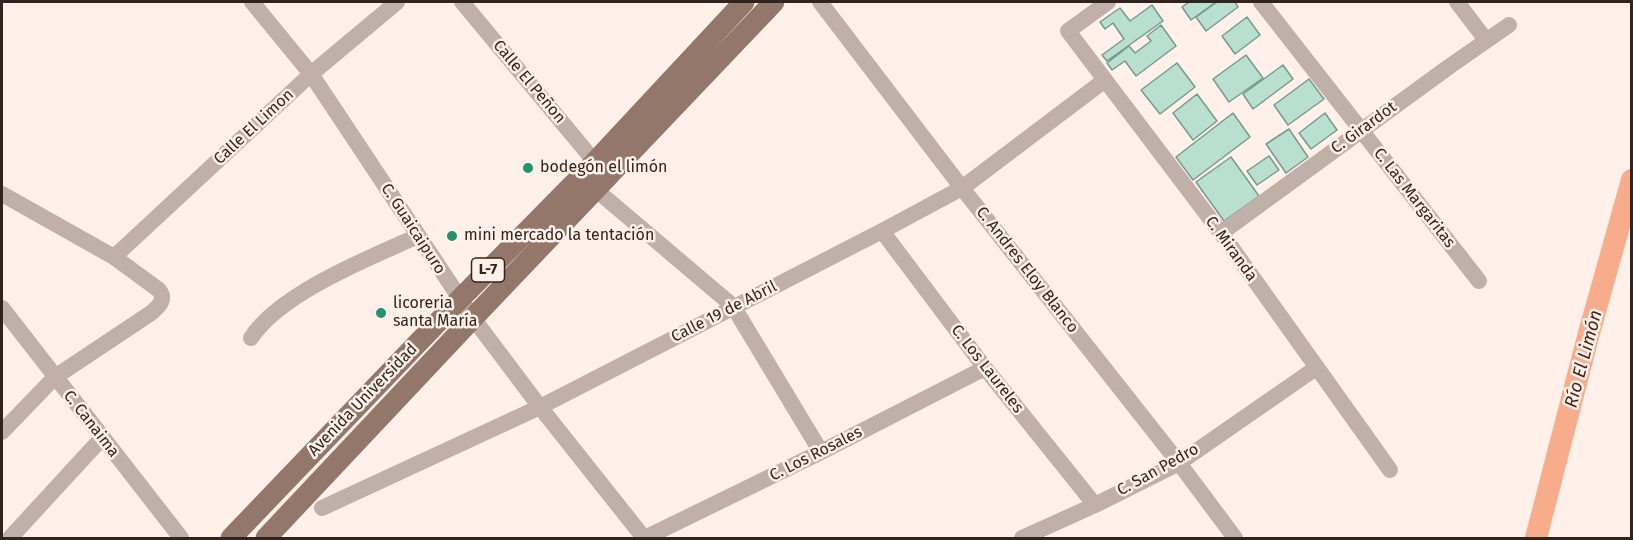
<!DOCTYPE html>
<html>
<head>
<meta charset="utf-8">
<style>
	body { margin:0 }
	#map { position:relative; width:1633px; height:540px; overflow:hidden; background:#fff0ea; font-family:"Fira Sans",sans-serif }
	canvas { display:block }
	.frame { position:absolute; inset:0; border:3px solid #31241e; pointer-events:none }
</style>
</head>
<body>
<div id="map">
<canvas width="1633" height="540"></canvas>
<div class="frame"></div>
</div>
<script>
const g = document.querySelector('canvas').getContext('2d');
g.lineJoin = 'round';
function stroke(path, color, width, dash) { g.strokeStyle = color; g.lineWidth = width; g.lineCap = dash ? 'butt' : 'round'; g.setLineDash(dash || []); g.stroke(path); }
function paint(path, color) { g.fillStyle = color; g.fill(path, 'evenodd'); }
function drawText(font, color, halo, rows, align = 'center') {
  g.font = font + ' "Fira Sans",sans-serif'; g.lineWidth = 5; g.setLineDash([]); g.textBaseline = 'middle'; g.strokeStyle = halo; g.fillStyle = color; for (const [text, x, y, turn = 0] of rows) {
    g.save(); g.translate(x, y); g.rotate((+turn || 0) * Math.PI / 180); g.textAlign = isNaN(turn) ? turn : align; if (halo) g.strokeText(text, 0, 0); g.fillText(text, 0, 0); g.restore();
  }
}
stroke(new Path2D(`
	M1536,538L1589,333L1632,180`), '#f7ad8b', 22);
const building = new Path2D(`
	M1189,2H1216L1191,20L1182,7Z
	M1217,2H1235L1238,7L1206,31L1196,17Z
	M1152,5L1163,21L1107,61L1102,55L1124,39L1113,23L1105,29L1100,22L1120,8L1130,21Z
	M1247,17L1260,35L1235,54L1222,36Z
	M1161,25L1176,46L1136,76L1125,61L1112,70L1107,63L1129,46L1135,53L1151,41L1147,36Z
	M1246,55L1263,78L1229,102L1213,79Z
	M1177,63L1195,87L1160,114L1141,90Z
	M1283,65L1293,79L1253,109L1243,94Z
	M1309,79L1324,99L1288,125L1274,105Z
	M1197,94L1217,121L1193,140L1173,113Z
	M1233,113L1250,137L1193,180L1176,157Z
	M1325,113L1337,130L1311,149L1299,133Z
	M1289,129L1308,157L1286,173L1266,144Z
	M1269,156L1279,170L1257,185L1247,171Z
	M1231,157L1259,196L1224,221L1196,182Z`);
paint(building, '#b9dfd0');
stroke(building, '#779b8d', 1.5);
stroke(new Path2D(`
	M252,2L311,74L473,318L540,407L644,538
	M462,2L595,162
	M820,2L962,188L1179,463L1235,538
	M1108,2L1068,31L1221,233L1390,470
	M1261,2L1479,281
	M1457,2L1486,40
	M595,189L733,306L821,452
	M2,194L114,257L159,290C167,300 158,307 151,313L55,377L2,432
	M882,231L985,368L1095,505
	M1221,233L1450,66L1509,25
	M114,257L311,74L397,2
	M2,308L181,538
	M251,338C280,293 369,258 418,236
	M322,508L540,407L882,231L962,188L1105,80
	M10,538L102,438
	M645,538L821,452L985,368
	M1022,538L1095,505L1179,463L1316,368`), '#c0b0a9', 16);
stroke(new Path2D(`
	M231,538L460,299L595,162L744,2
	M266,538L473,318L774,2`), '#93776b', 21);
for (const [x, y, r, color] of [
	[528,168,6,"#239273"],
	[452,236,6,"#239273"],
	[381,313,6,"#239273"]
]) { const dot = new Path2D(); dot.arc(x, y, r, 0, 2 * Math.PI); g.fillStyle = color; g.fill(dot); stroke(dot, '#fff0ea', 2); }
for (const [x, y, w] of [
	[488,270,33]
]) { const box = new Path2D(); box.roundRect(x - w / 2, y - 12, w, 24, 4.5); g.fillStyle = '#fff0ea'; g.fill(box); stroke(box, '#31241e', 1.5); }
drawText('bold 15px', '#31241e', null, [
	["L-7",488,270]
]);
drawText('16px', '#31241e', '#fff0ea', [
	["Calle El Peñon",529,82,50],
	["Calle El Limon",254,127,-43],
	["C. Girardot",1364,128,-36],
	["C. Las Margaritas",1414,198,52],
	["C. Guaicaipuro",413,229,57],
	["C. Miranda",1231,249,54],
	["C. Andres Eloy Blanco",1027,270,52],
	["Calle 19 de Abril",724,312,-27],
	["C. Los Laureles",987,369,52],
	["Avenida Universidad",363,400,-46],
	["C. Canaima",91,424,52],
	["C. Los Rosales",816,454,-27],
	["C. San Pedro",1158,470,-29]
]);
drawText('16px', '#31241e', '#fff0ea', [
	["bodegón el limón",540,168],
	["mini mercado la tentación",464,236],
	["licoreria",393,304],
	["santa María",393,322]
], 'left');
drawText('italic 18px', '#45210f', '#fff0ea', [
	["Río El Limón",1584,359,-75]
]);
</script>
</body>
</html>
